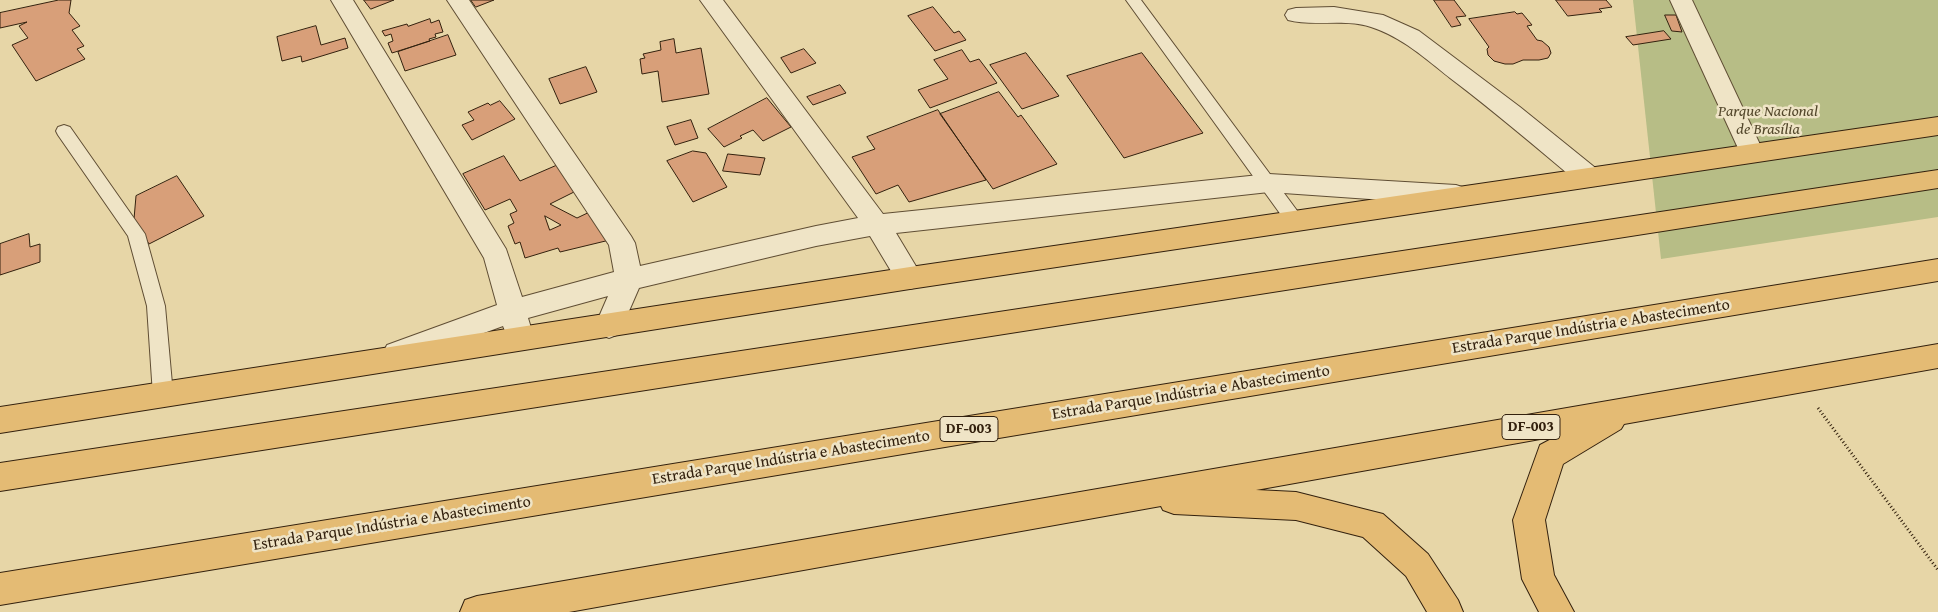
<!DOCTYPE html>
<html>
<head>
<meta charset="utf-8">
<style>
	body { margin:0 }
	canvas { display:block; background:#e7d6a7 }
</style>
</head>
<body>
<canvas width="1938" height="612"></canvas>
<script>
const g = document.querySelector('canvas').getContext('2d');
g.lineJoin = 'round';
function paint(path, color) { g.fillStyle = color; g.fill(path, 'evenodd'); }
function stroke(path, color, width, dash) { g.strokeStyle = color; g.lineWidth = width; g.lineCap = dash ? 'butt' : 'round'; g.setLineDash(dash || []); g.stroke(path); }
function drawText(font, color, halo, rows, align = 'center') {
  g.font = font + ' "Gentium Book Plus",serif'; g.lineWidth = 5; g.setLineDash([]); g.textBaseline = 'middle'; g.strokeStyle = halo; g.fillStyle = color; for (const [text, x, y, turn = 0] of rows) {
    g.save(); g.translate(x, y); g.rotate((+turn || 0) * Math.PI / 180); g.textAlign = isNaN(turn) ? turn : align; if (halo) g.strokeText(text, 0, 0); g.fillText(text, 0, 0); g.restore();
  }
}
paint(new Path2D(`
	M1633,0H1938V217L1661,259Z`), '#b7bd86');
const building = new Path2D(`
	M59,0H71L69,13L80,26L72,30L84,46L77,49L85,59L36,81L12,45L28,38L19,26L27,22L0,28V13Z
	M364,0H394L371,9Z
	M471,0H494L476,7Z
	M1434,0H1454L1466,16L1456,17L1461,25L1452,27Z
	M1556,0H1606L1612,7L1599,9L1602,12L1568,16Z
	M933,7L954,33L959,31L966,40L935,51L908,16Z
	M1515,12L1517,14L1522,13L1532,25L1527,26L1537,40L1542,41L1549,47L1551,53L1548,58L1539,60H1523L1513,64H1505L1494,61L1488,55L1487,49L1489,47L1469,19Z
	M1665,15H1676L1682,32L1672,31Z
	M430,19L431,23L439,20L443,32L435,34L436,37L429,39L430,41L392,53L388,43L393,41L391,34L385,36L382,31L407,24L408,26Z
	M316,26L321,45L345,38L348,48L302,62L301,56L282,61L277,37Z
	M1664,31L1671,39L1633,45L1626,37Z
	M448,35L456,55L405,71L398,52Z
	M674,39L676,53L701,48L709,94L662,102L658,71L642,74L640,59L645,58L643,54L661,50L660,42Z
	M804,49L816,63L791,73L781,58Z
	M962,50L970,62L979,59L997,83L930,108L918,90L948,79L934,60Z
	M1026,53L1059,96L1022,109L990,65Z
	M1142,53L1203,133L1124,158L1067,76Z
	M586,67L597,92L560,104L549,79Z
	M840,85L846,93L813,105L807,97Z
	M999,92L1018,117L1021,115L1057,164L993,189L940,114Z
	M767,98L791,127L763,141L753,130L740,136L742,138L724,147L708,129Z
	M500,101L515,119L472,140L462,125L474,120L468,112L488,103L490,105Z
	M938,110L986,180L909,202L898,185L876,194L852,157L875,149L867,137Z
	M691,120L698,138L675,145L667,127Z
	M693,151L706,153L727,187L693,202L667,161Z
	M728,154L765,158L760,175L723,171Z
	M504,156L520,181L557,165L576,191L550,204L577,218L598,208L618,238L560,252L558,248L525,258L520,242L515,244L508,226L514,223L510,214L517,211L510,199L485,210L463,174ZM545,216L561,225L550,230Z
	M177,176L204,216L149,244L134,219L136,196Z
	M29,234L30,247L40,244V262L0,275V244Z`);
paint(building, '#d89f79');
stroke(building, '#33210e', 1);
const service = new Path2D(`
	M1126,0H1141L1301,216L1304,221L1301,226L1295,228L1289,226Z
	M64,125L70,127L145,234L165,306L173,395L170,401L163,404L156,401L153,395L147,306L128,236L58,135L56,131L58,127Z`);
const minor = new Path2D(`
	M331,0H353L506,249L522,297L614,272L609,245L447,0H469L631,236L635,243L640,266L816,226L858,218L700,0H723L883,214L1269,174L1456,185L1465,188L1469,195L1465,202L1456,205L1269,192L896,233L923,278L920,286L910,289L900,286L870,236L816,246L639,288L619,334L609,338L599,334L595,326L608,296L528,318L531,328L527,336L517,340L507,336L503,326L397,365L387,361L383,353L387,345L497,305L484,258Z
	M1670,0H1692L1764,153L1761,159L1752,162L1743,159Z
	M1334,7L1383,15L1419,31L1520,107L1598,170L1602,177L1598,184L1589,186L1580,184C1537,148 1495,112 1450,78C1426,59 1402,37 1371,27C1344,18 1313,27 1288,20L1285,15L1288,10L1296,8Z`);
const primary = new Path2D(`
	M1938,117V135L910,289L0,433V407L910,267Z
	M1938,170V188L0,491V463Z`);
const trunk = new Path2D(`
	M1938,259V281L0,605V573Z
	M1938,344V368L1624,424L1621,429L1563,464L1545,520L1554,575L1574,612H1539L1522,579L1513,520L1540,445L1557,436L1256,490L1296,492L1383,514L1428,554L1458,600L1463,612H1427L1406,576L1363,537L1296,520L1174,514L1163,510L1161,506L569,612H460L465,600L477,596Z`);
stroke(service, '#604e34', 2);
stroke(minor, '#604e34', 2);
stroke(primary, '#33210e', 2);
stroke(trunk, '#33210e', 2);
stroke(new Path2D(`
	M1818,408L1938,570`), '#33210e', 3, [1, 2.5]);
paint(service, '#efe4c6');
paint(minor, '#efe4c6');
paint(primary, '#e4bb74');
paint(trunk, '#e4bb74');
for (const [x, y, w] of [
	[1531,427,58],
	[969,429,58]
]) { const box = new Path2D(); box.roundRect(x - w / 2, y - 12.5, w, 25, 4); g.fillStyle = '#efe4c6'; g.fill(box); stroke(box, '#33210e', 1); }
drawText('bold 15px', '#33210e', null, [
	["DF-003",1531,427],
	["DF-003",969,429]
]);
drawText('italic 16px', '#54482c', '#efe4c6', [
	["Parque Nacional",1768,112],
	["de Brasília",1768,130]
]);
drawText('16px', '#33210e', '#efe4c6', [
	["Estrada Parque Indústria e Abastecimento",1591,327,-9],
	["Estrada Parque Indústria e Abastecimento",1191,393,-9],
	["Estrada Parque Indústria e Abastecimento",791,458,-9],
	["Estrada Parque Indústria e Abastecimento",392,524,-9]
]);
</script>
</body>
</html>
